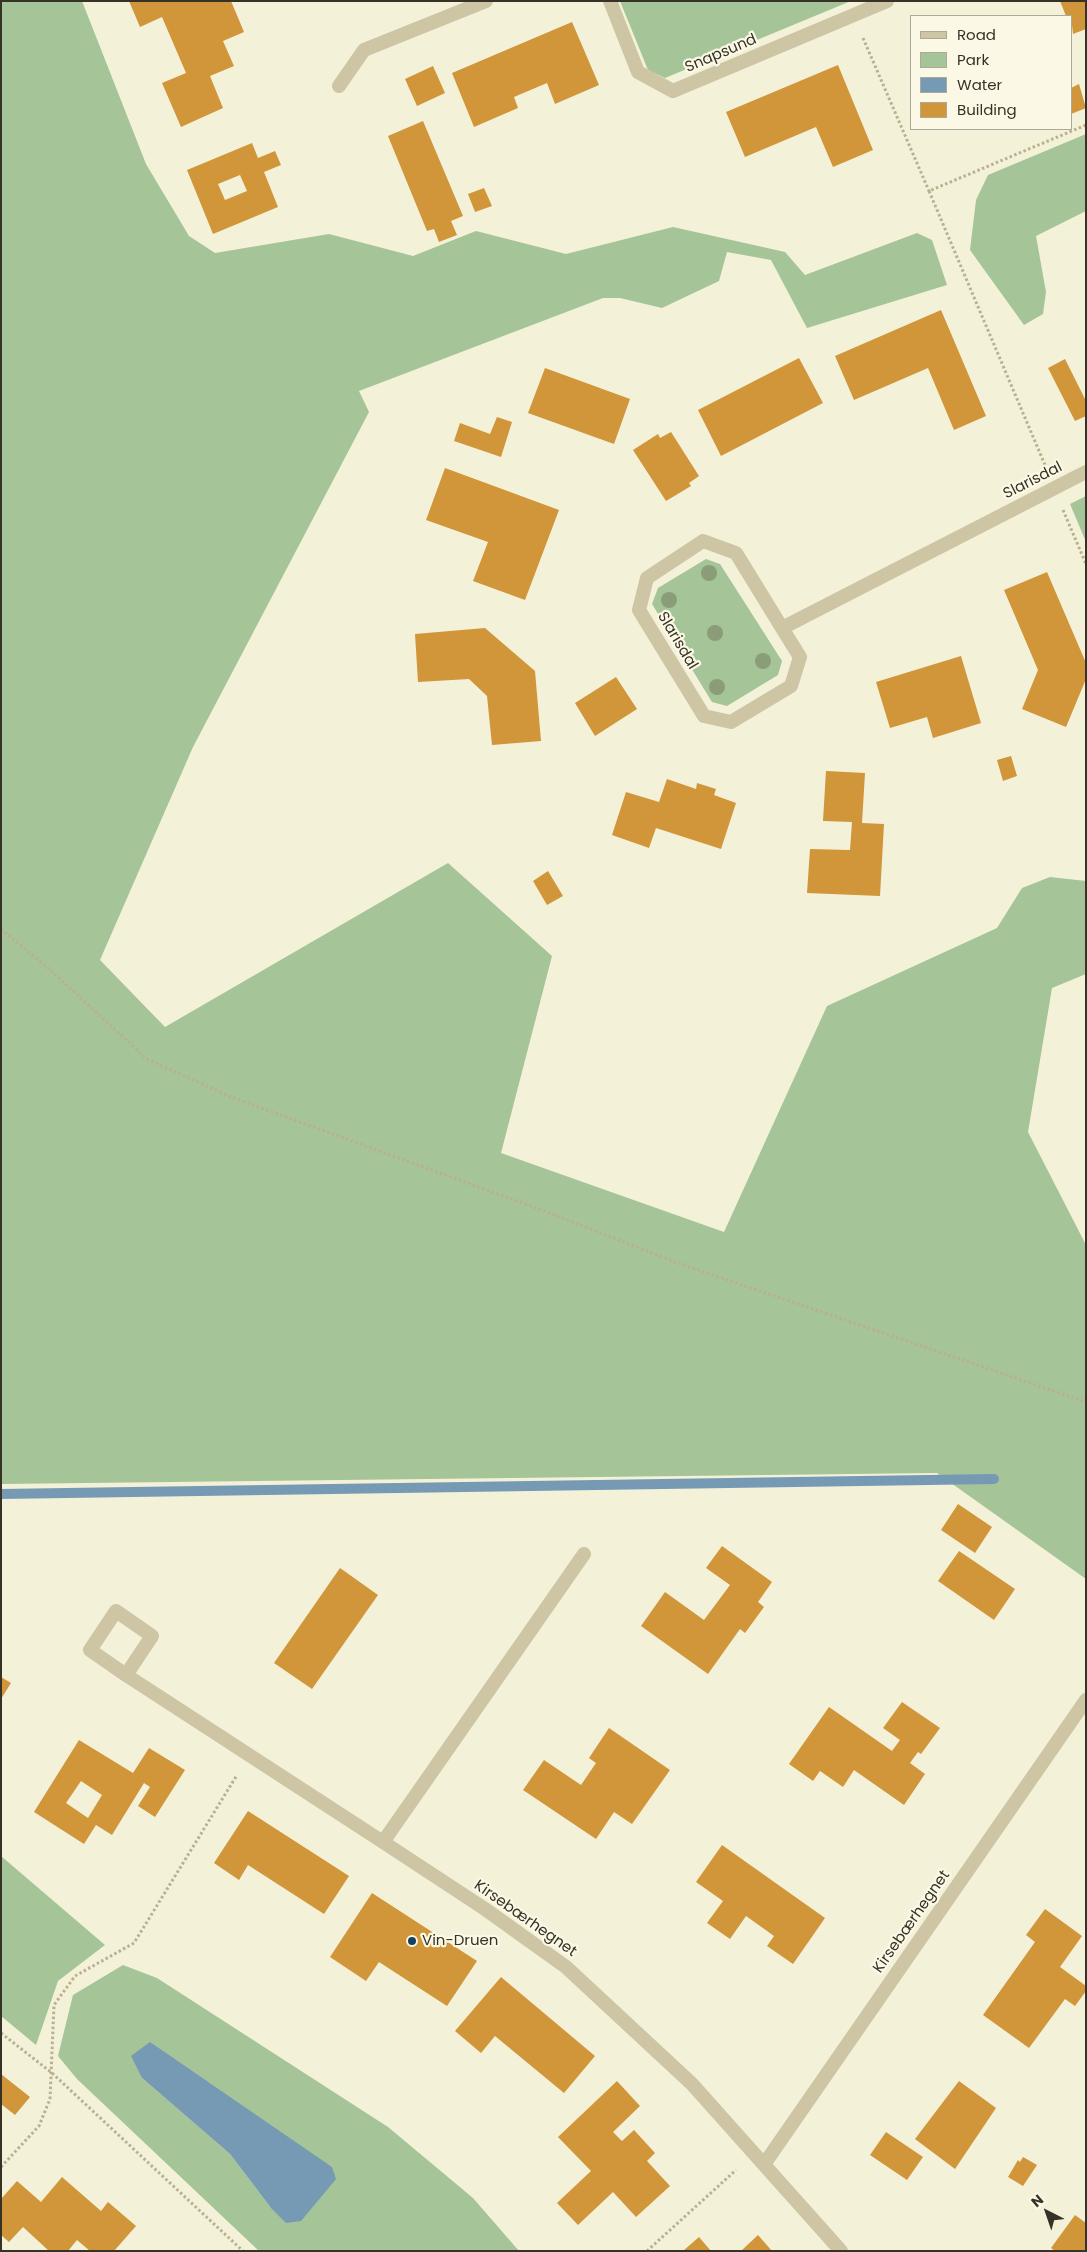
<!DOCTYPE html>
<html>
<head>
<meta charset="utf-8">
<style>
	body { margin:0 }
	#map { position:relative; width:1087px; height:2252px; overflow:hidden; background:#f4f1d9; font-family:Poppins,sans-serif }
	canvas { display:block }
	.frame { position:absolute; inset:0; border:2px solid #373226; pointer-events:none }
	.legend { position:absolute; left:910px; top:15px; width:162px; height:115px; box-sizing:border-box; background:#fbf9e6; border:1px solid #ada999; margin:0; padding:6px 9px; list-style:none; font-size:15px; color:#373226 }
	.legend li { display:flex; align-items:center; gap:10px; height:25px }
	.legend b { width:25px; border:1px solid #ada999 }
	.north { position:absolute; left:1022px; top:2187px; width:50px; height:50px; -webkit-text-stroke:4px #fbf9e6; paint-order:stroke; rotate:319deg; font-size:14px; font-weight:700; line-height:20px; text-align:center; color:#373226 }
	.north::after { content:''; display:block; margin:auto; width:18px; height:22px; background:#373226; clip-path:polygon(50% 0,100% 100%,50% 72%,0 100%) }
</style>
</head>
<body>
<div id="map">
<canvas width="1087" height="2252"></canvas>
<div class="frame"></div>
<ul class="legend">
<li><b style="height:6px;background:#cdc5a4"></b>Road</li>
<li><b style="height:14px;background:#a5c498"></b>Park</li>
<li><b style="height:14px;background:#769ab3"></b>Water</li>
<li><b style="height:14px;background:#d1953a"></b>Building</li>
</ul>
<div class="north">N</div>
</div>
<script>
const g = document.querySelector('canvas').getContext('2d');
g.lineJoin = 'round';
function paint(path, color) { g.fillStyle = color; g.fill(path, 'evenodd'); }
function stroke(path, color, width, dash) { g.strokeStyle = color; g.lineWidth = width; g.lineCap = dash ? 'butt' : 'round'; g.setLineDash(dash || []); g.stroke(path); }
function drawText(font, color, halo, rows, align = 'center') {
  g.font = font + ' Poppins,sans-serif'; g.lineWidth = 4.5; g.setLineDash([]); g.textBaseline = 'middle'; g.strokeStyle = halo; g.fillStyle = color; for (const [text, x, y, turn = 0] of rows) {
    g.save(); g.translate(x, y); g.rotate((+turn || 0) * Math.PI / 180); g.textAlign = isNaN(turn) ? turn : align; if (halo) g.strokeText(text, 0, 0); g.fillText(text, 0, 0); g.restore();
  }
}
paint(new Path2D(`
	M1,1H82L146,164L189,236L215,253L329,234L413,256L476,231L566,254L673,227L785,252L805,275L917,233L932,240L947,285L807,328L771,260L727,252L719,281L662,308L620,298H603L359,391L369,412L193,747L100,960L165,1027L448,863L552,956L501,1153L724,1232L827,1006L997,928L1022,888L1050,877L1086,881V974L1052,988L1028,1132L1086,1245V1579L937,1473L1,1484Z
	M620,1H851L665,78L648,70Z
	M1086,134V211L1036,236L1046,292L1043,314L1024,325L970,250L976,200L988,175Z
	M1086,496V542L1070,504Z
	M706,559L720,564L782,661L778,675L727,706L712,702L652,604L658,588Z
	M1,1856L105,1945L58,1981L36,2045L1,2016Z
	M123,1965L157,1978L388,2127L473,2198L519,2251H259L77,2079L58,2056L73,1995ZM142,2078L332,2167L271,2208L230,2154Z`), '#a5c498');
paint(new Path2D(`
	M150,2042L332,2167L336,2179L301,2221L286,2223L271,2208L230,2154L142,2078L131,2056Z`), '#769ab3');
stroke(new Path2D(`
	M1,1494L994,1479`), '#769ab3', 10);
paint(new Path2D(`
	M129,1H231L244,32L223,41L234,66L210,76L223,108L181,127L162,83L186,73L162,17L140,27Z
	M1060,1H1086V29L1073,34L1071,16H1066Z
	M572,22L599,85L555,104L547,83L514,97L518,108L474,127L452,73Z
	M838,65L873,150L833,167L816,127L745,157L726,112Z
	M433,66L445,93L417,106L405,79Z
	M1079,84L1086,108L1071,114V88Z
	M423,121L463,216L451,221L457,235L439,242L434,229L427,231L388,136Z
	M252,143L258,158L275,151L281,165L264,172L278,207L213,234L187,170ZM240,175L247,191L225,200L218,184Z
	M484,188L492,206L475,212L468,194Z
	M941,310L986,416L954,430L928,368L854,400L835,356Z
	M799,358L823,403L721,456L698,410Z
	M1065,359L1086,401V416L1075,421L1048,368Z
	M545,368L630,399L614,444L528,413Z
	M497,417L512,422L501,457L454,441L460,423L490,434Z
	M671,432L699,476L689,483L691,486L666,501L633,450L658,434L660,438Z
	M445,468L559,510L525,600L473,581L488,542L426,520Z
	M1047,572L1086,663V679L1066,727L1022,709L1038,670L1004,590Z
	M485,628L535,671L541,741L492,745L487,696L469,679L418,682L415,634Z
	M961,656L981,723L933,738L927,717L890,728L876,682Z
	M616,677L637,709L595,736L575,703Z
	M1011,756L1017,776L1003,781L997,760Z
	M826,771L865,773L862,823L884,824L880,896L807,893L810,849L850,850L852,822L823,821Z
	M667,779L696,789L697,783L716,789L714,795L736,803L721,849L656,828L649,848L612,835L626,792L659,802Z
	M548,871L563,896L547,905L533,881Z
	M958,1504L992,1527L975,1553L941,1530Z
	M722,1546L772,1582L758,1602L764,1607L745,1633L740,1629L708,1674L641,1626L665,1592L704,1620L730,1585L706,1568Z
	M959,1551L1015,1589L994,1620L938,1581Z
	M340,1568L378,1595L312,1689L274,1663Z
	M1,1677L11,1683L1,1699Z
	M902,1702L940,1728L921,1754L918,1752L910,1763L925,1774L904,1805L854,1770L843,1787L820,1771L813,1781L789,1764L829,1707L892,1751L900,1740L883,1728Z
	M609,1728L670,1770L632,1824L614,1812L596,1839L523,1790L544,1760L581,1785L596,1763L589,1758Z
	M79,1740L133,1773L149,1748L185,1770L155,1817L138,1806L150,1787L144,1783L112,1835L96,1825L84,1844L34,1812ZM81,1781L102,1795L88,1818L66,1803Z
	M248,1811L349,1876L324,1914L248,1865L239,1880L214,1863Z
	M722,1845L825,1918L793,1964L767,1946L774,1936L746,1916L730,1939L707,1923L723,1901L696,1882Z
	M372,1893L477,1961L447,2006L379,1962L366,1981L330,1957Z
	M1045,1909L1082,1936L1060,1967L1086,1986V1991L1075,2006L1065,1999L1029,2048L983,2015L1035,1942L1026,1935Z
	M501,1977L595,2056L564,2093L495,2036L481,2053L455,2031Z
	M1,2074L30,2097L15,2115L1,2104Z
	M617,2081L640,2106L613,2132L622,2141L634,2130L655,2153L647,2161L670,2186L636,2217L613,2192L578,2225L557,2203L591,2171L558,2137Z
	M959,2081L996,2108L955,2169L915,2139Z
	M886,2132L923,2157L907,2180L870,2155Z
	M1023,2157L1037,2165L1023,2186L1008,2177L1018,2160L1020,2162Z
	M62,2177L101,2211L108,2202L136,2226L114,2251H90L77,2240L68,2251H49L23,2227L9,2242L1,2235V2199L17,2181L41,2202Z
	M1075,2215L1086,2223V2251H1055L1051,2248Z
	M758,2235L772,2251H741Z
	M699,2237L711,2251H683Z`), '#d1953a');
stroke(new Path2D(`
	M863,38L929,191
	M1045,465L929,191L1086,125
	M1063,510L1086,564
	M1,929L48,968L147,1059L231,1097L539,1209L675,1262L1086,1402
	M1,2033L52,2073L243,2251
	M1,2167L39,2126L50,2099L54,2005L75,1976L134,1943L237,1775
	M647,2251L736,2170`), '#b9b08e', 3, [2.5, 2.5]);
stroke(new Path2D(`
	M610,1L638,72L673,91L887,1
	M339,86L364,50L486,1
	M782,628L800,657L791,686L731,722L704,716L639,610L647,578L703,541L736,553L782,628L1086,472
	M126,1675L152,1636L116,1611L90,1650L126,1675L383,1842L485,1909L566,1967L692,2084L841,2251
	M383,1842L584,1554
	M765,2163L1086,1700`), '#cdc5a4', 14);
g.fillStyle = '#8b9d78';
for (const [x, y] of [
	[709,573],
	[669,600],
	[715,633],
	[763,661],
	[717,687]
]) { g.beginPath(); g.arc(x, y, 8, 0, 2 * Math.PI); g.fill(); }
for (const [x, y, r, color] of [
	[412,1941,5,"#183f5d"]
]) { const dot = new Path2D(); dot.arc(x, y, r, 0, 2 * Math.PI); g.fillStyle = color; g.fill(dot); stroke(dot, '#fbf9e6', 2); }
drawText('15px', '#373226', '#fbf9e6', [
	["Snapsund",721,54,-23],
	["Slarisdal",1033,481,-27],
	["Slarisdal",677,641,59],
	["Kirsebærhegnet",525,1919,35],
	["Kirsebærhegnet",912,1922,-55]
]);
drawText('15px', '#373226', '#fbf9e6', [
	["Vin-Druen",422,1941]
], 'left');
</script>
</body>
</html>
